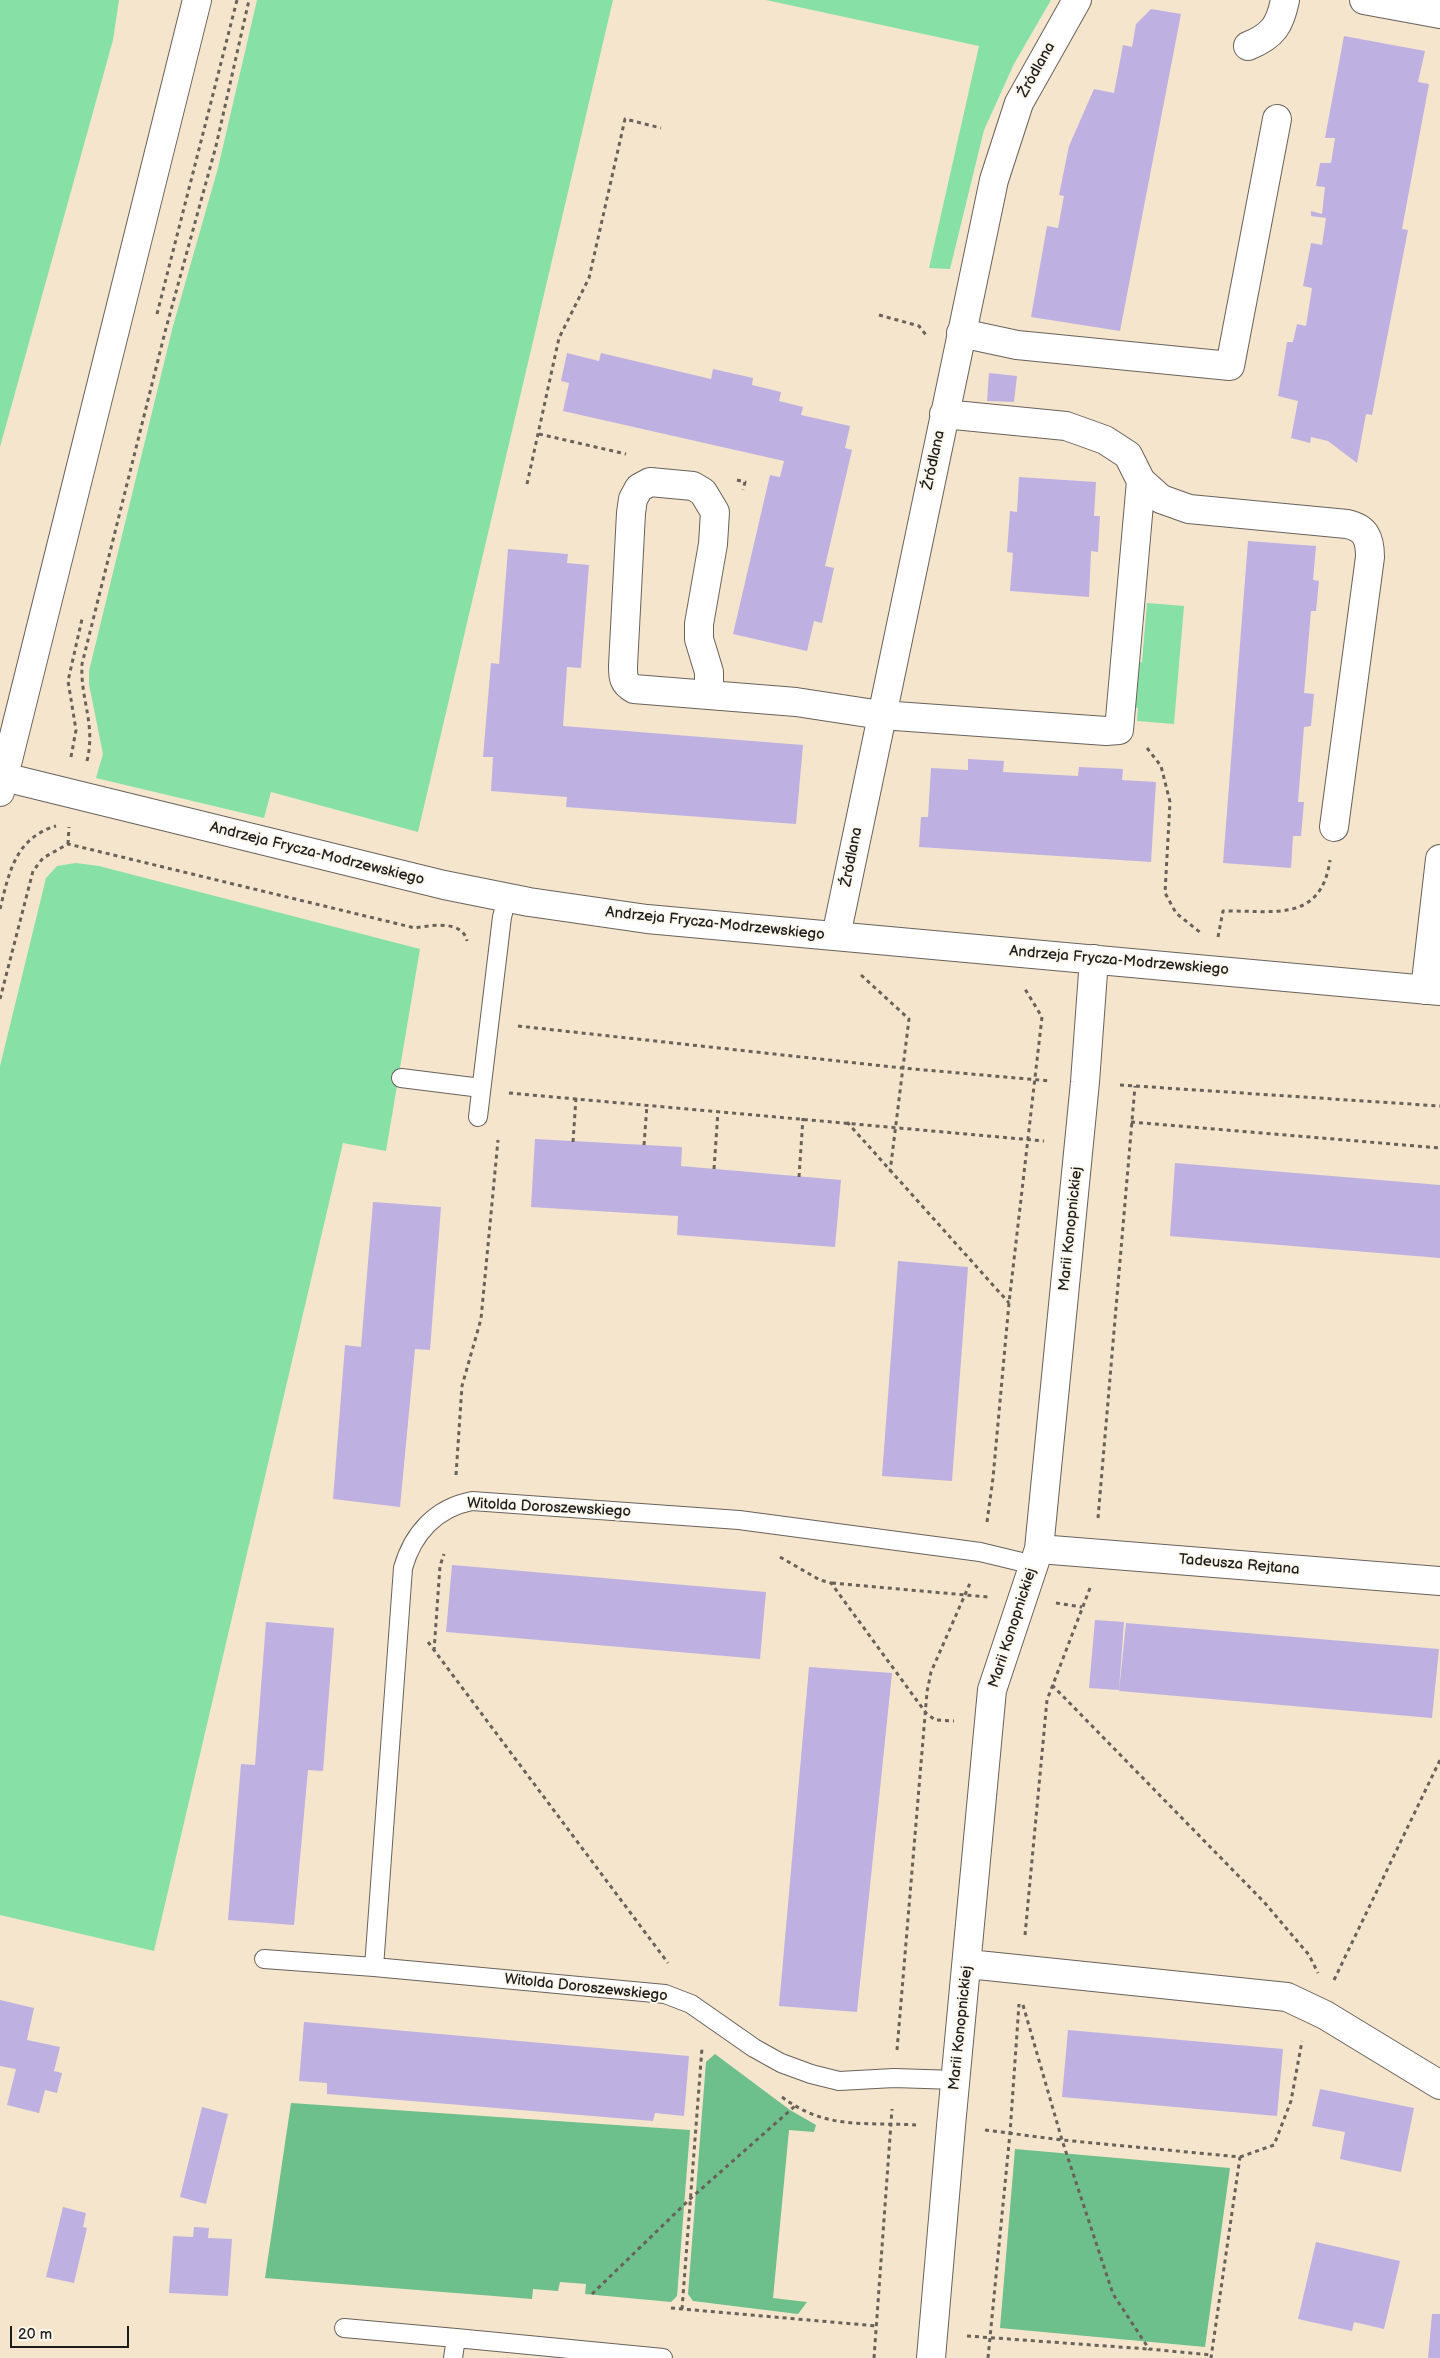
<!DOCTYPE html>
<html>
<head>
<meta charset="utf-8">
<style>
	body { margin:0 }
	#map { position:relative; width:1440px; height:2358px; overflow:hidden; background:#f5e5cd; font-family:"Balsamiq Sans",sans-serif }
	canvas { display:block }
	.scale { position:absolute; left:10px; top:2326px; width:119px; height:22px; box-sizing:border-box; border:2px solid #1c1c1c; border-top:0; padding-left:6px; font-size:15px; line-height:18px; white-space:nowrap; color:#1c1c1c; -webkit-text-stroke:4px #fbf7ec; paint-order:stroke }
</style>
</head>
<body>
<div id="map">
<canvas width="1440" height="2358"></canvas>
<div class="scale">20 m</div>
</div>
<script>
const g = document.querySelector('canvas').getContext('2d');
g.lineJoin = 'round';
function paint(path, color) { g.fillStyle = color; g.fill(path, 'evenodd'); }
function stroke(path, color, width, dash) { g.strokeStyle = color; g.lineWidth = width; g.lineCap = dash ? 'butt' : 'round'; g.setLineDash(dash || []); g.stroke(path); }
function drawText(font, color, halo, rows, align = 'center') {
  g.font = font + ' "Balsamiq Sans",sans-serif'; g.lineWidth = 4; g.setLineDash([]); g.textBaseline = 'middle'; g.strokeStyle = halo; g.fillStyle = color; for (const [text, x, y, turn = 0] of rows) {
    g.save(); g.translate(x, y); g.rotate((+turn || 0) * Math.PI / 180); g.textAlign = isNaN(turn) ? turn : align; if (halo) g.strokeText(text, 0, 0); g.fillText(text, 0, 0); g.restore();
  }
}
paint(new Path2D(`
	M0,0H119L113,40L0,447Z
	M257,0H613L418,832L271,792L264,818L96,778L103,754L89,684V671L173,326L218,168Z
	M766,0H1051L1014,64L984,130L950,269L929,268L979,46Z
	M1147,603L1184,606L1174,724L1137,721L1138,708L1133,707L1137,663L1142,662Z
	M76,863L99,866L420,949L386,1151L343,1143L154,1951L0,1915V1066L46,878L57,866Z`), '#87e1a6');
paint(new Path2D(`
	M715,2054L790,2110L816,2125L814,2132L789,2130L773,2298L807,2302L798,2314L693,2301L688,2294L706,2062Z
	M291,2103L690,2130L677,2296L671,2302L585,2294L586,2284L560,2282L558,2291L533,2289L532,2299L265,2278Z
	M1015,2149L1230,2168L1205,2347L1000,2328Z`), '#6dbf8b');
paint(new Path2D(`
	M1151,9L1181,14L1120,331L1031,317L1047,226L1058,228L1064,196L1059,195L1069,146L1094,89L1114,93L1123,45L1132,47L1136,24Z
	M1344,36L1425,51L1418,82L1429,84L1402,229L1408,230L1372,415L1366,414L1357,463L1328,441L1311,437L1310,443L1291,438L1298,401L1278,396L1287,342H1293L1297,324L1306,326L1312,288L1303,286L1311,243L1322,245L1326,218L1311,216V211L1322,214L1325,187L1316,186L1320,163H1331L1335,138H1325Z
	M567,353L599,361L601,353L711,379L713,369L753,378L752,385L781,392L779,401L803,407L801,415L850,426L845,448L852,450L825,566L834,568L822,623L814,621L807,651L733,634L770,475L780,477L784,461L563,411L569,383L561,381Z
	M989,373L1017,376L1014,402L987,401Z
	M1019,477L1096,482L1094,516H1100L1098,552L1091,551L1089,597L1010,591L1013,553L1007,552L1010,511L1017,512Z
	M1248,541L1316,546L1313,580L1319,581L1316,611H1311L1304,693L1314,694L1311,726L1304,727L1298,802H1304L1301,836H1293L1291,868L1223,863Z
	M508,549L568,554L567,563L589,565L581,668L567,667L563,726L803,745L796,824L566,807L567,797L491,791L493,757H483L491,663L499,664Z
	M968,759L1004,761L1003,772L1078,776L1079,767L1123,769L1122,780L1156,782L1151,862L919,847L921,817H928L931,768L968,770Z
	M535,1139L682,1147L681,1166L841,1180L835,1247L677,1235L678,1216L531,1207Z
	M1175,1163L1440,1185V1258L1170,1236Z
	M373,1202L441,1207L430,1350L415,1349L400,1507L333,1499L345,1345L361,1347Z
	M898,1261L968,1267L952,1481L882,1476Z
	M452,1565L766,1592L760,1659L446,1632Z
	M1095,1620L1124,1622L1119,1690L1089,1688Z
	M266,1622L334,1628L323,1771L308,1770L294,1925L228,1920L241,1764L255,1765Z
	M1126,1623L1439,1649L1432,1718L1119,1691Z
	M809,1667L892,1673L857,2012L779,2006Z
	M0,2000L34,2008L27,2040L60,2047L54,2071L62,2073L57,2093L45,2090L39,2113L7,2105L16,2069L0,2066Z
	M304,2022L689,2056L684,2116L655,2113L653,2121L327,2094V2083L299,2081Z
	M1068,2030L1283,2049L1277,2116L1062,2097Z
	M1320,2089L1414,2108L1401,2172L1340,2159L1345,2132L1312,2126Z
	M202,2107L228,2114L206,2204L180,2197Z
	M63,2207L86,2213L83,2227L87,2228L74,2283L46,2277Z
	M194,2227L209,2228L208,2238L232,2239L228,2296L169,2293L173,2236L193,2237Z
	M1316,2242L1400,2261L1384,2329L1354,2322L1352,2331L1298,2319Z
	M1432,2314H1440V2358H1428Z`), '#beb1e1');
const service = new Path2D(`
	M401,1078L481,1088
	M478,1117L502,917L507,898
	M264,1959L374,1967
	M956,2080L894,2078L839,2081L811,2074L781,2063L754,2048L691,2004L665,1994L374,1967L403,1568C413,1533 436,1508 472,1501L739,1520L980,1552L1034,1565
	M344,2328L456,2338
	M453,2358L456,2338L663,2358`);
const minor = new Path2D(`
	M1364,0L1440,14
	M1248,46C1273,36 1280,25 1285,0
	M961,333L1017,345L1230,366L1277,119
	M944,414L1066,426L1105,440L1128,455L1141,481L1161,499L1189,509L1347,524C1366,528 1370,539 1370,557L1334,827
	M709,695V672L699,639V624L713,544L715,512L703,492L693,486L650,482L639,488L633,499L631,513L623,666C623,677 623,683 634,689L796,702L881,715L1106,731L1119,730L1141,481
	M4,777L444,885L529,902L647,919L1440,991
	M836,936L994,180L1019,103L1077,0
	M1425,990L1440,859
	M1039,1549L1440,1581
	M968,1964L1287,1997L1325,2015L1440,2085
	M931,2358L951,2126L992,1690L1039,1549L1085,1082L1094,959`);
const tertiary = new Path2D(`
	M0,792L197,0`);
stroke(service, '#68625a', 20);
stroke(minor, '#68625a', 30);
stroke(tertiary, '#68625a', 30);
stroke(new Path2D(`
	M157,314L237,0
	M879,315L919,326L926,335
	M539,434L626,454
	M737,480L745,482L743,490
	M527,484L559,338L589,278L625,119L661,128
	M1147,748L1161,766L1170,802L1165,893L1176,913L1201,933
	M71,757L76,730L68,681L82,619
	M87,761C96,724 80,699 82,664L165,332L216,146L249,0
	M68,844L69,827
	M0,909C9,873 15,838 56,826
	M1218,937L1223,911C1272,910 1321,924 1330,860
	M861,975L909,1019L890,1172
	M0,999L33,871L43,858L68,844L415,928C431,925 463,920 467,941
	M518,1026L902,1068L1051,1081
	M1120,1085L1440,1106
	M509,1093L1044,1141
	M847,1122L1009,1303
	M1131,1122L1440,1148
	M573,1142L576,1098
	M644,1145L647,1105
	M714,1169L718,1111
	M799,1177L803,1118
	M456,1475L462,1386L481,1319L498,1140
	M1098,1518L1135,1086
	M987,1522L993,1478L1009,1303L1042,1017L1025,989
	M780,1557L820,1580L831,1583L926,1713L935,1720L954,1721
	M832,1583L988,1597
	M1056,1603L1082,1607
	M428,1642L668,1963
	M434,1651L440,1566L444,1554
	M1052,1685L1264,1902L1309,1955L1318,1973
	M1025,1935L1047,1700L1090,1588
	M1334,1980L1440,1760
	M1023,2005L1062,2140L1113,2294L1149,2349L1211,2355
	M897,2050L927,1692L931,1672L971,1581
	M782,2097C826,2130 864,2122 916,2125
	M985,2130L1062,2140L1240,2157L1211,2358
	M1240,2157L1274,2145L1291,2101L1302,2041
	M592,2294L691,2198L795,2106
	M671,2308L877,2326
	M682,2309L702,2048
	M967,2336L1148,2349
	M874,2358L892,2109
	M988,2358L1010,2133L1019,2004`), '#68625a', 3, [4, 4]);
stroke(service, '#fff', 18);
stroke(minor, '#fff', 28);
stroke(tertiary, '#fff', 28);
drawText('15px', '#1c1c1c', '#fbf7ec', [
	["Źródlana",1037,70,-61],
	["Źródlana",934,460,-78],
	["Andrzeja Frycza-Modrzewskiego",317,854,14],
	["Źródlana",852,857,-79],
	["Andrzeja Frycza-Modrzewskiego",715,924,6],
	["Andrzeja Frycza-Modrzewskiego",1119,961,5],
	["Marii Konopnickiej",1071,1229,-84],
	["Witolda Doroszewskiego",549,1508,3],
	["Tadeusza Rejtana",1239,1565,5],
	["Marii Konopnickiej",1013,1628,-72],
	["Witolda Doroszewskiego",586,1988,6],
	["Marii Konopnickiej",961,2028,-84]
]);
</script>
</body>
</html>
